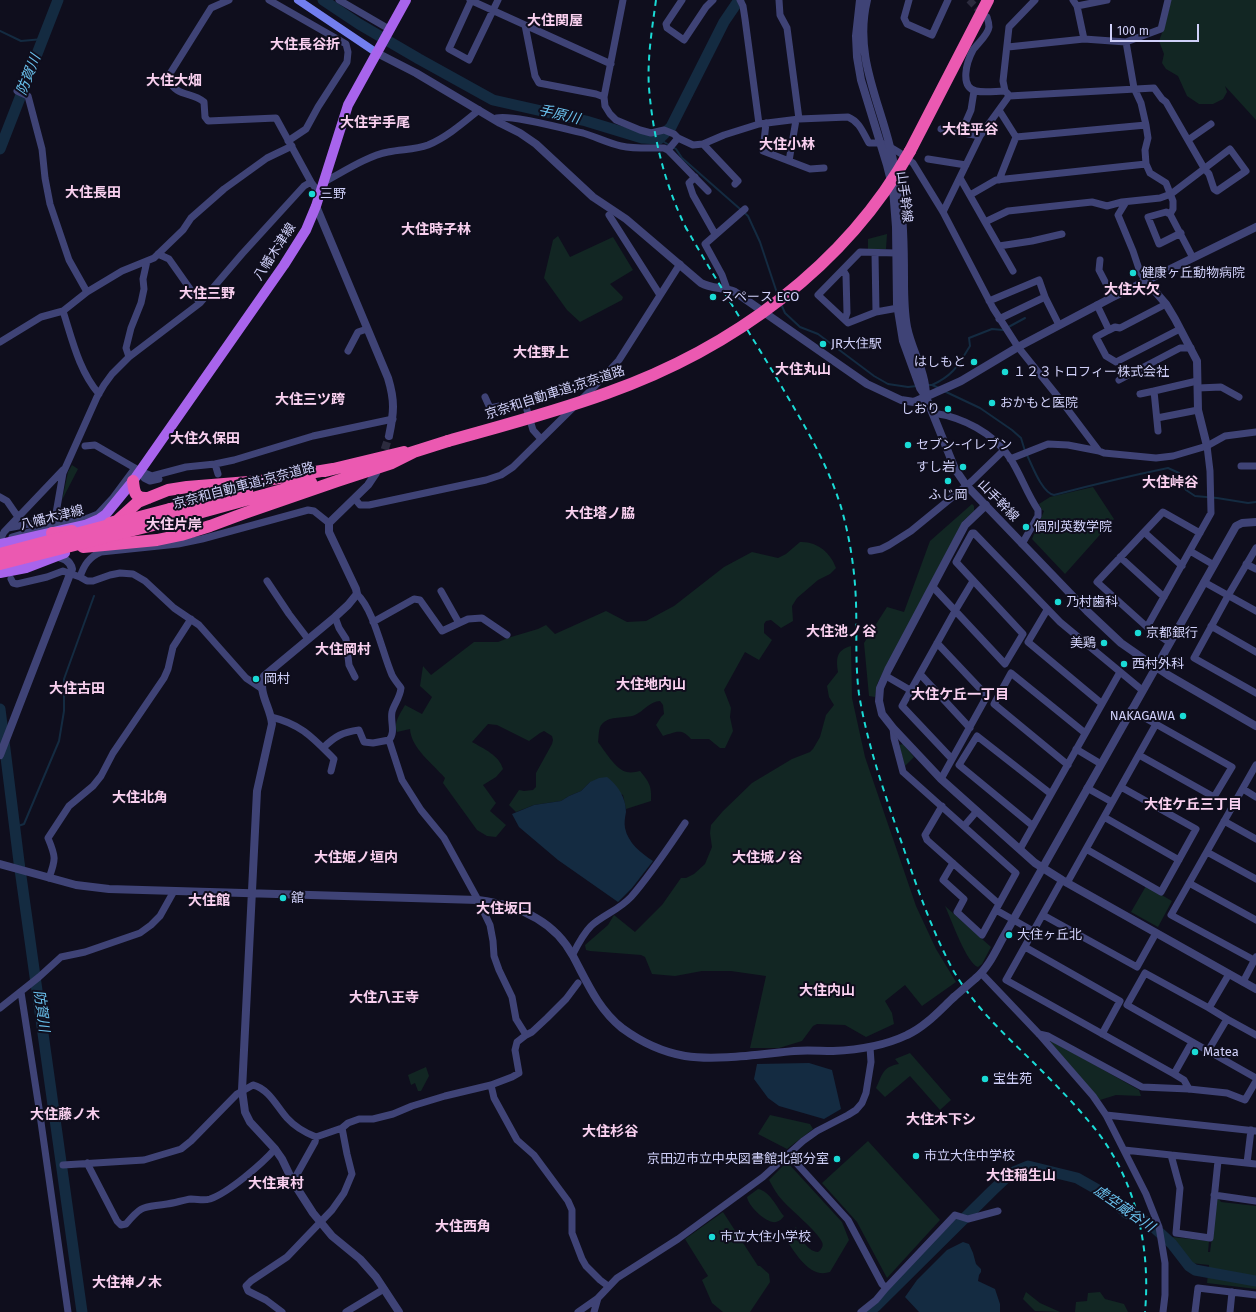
<!DOCTYPE html>
<html>
<head>
<meta charset="utf-8">
<style>
	body { margin:0 }
	#map { position:relative; width:1256px; height:1312px; overflow:hidden; background:#0f0e1d; font-family:"Fira Sans",sans-serif }
	canvas { display:block }
	.scale { position:absolute; left:1110px; top:24px; width:89px; height:18px; box-sizing:border-box; border:2px solid #d0d0f9; border-top:0; padding-left:5px; font-size:12px; line-height:14px; white-space:nowrap; color:#d0d0f9; -webkit-text-stroke:3px #0f0e1d; paint-order:stroke }
</style>
</head>
<body>
<div id="map">
<canvas width="1256" height="1312"></canvas>
<div class="scale">100 m</div>
</div>
<script>
const g = document.querySelector('canvas').getContext('2d');
g.lineJoin = 'round';
function paint(path, color) { g.fillStyle = color; g.fill(path, 'evenodd'); }
function stroke(path, color, width, dash) { g.strokeStyle = color; g.lineWidth = width; g.lineCap = dash ? 'butt' : 'round'; g.setLineDash(dash || []); g.stroke(path); }
function drawText(font, color, halo, rows, align = 'center') {
  g.font = font + ' "Fira Sans","Noto Sans JP",sans-serif'; g.lineWidth = 4; g.setLineDash([]); g.textBaseline = 'middle'; g.strokeStyle = halo; g.fillStyle = color; for (const [text, x, y, turn = 0] of rows) {
    g.save(); g.translate(x, y); g.rotate((+turn || 0) * Math.PI / 180); g.textAlign = isNaN(turn) ? turn : align; if (halo) g.strokeText(text, 0, 0); g.fillText(text, 0, 0); g.restore();
  }
}
paint(new Path2D(`
	M1171,0H1256V120L1225,86L1227,92L1223,99L1213,104H1199L1187,96L1178,76L1166,69L1162,63L1164,54L1159,41L1165,25Z
	M887,234L886,249H868V239Z
	M558,236L570,257L613,237L633,270L610,284L623,297L622,300L580,322L567,310L544,278L553,240Z
	M72,465L78,469L62,500L68,472Z
	M1093,487L1114,519L1065,574L1032,539L1044,511L1042,510L1039,504L1050,497Z
	M972,504L974,506V511L963,521L877,684L875,697L869,696L864,643L887,607L904,612L930,541Z
	M800,542C817,541 831,553 836,568L830,574L818,580L797,598L792,606L793,621L781,628L771,620L766,621L764,624V633L772,640L759,660L745,652L724,690L731,708L730,717L733,731L725,748H720L709,739H691C681,728 677,732 663,736L656,725L661,717L664,714L663,705L660,701C650,701 644,711 635,715C625,719 610,715 602,724C598,728 599,737 598,742C604,750 617,771 627,772C631,773 636,772 640,771C649,782 652,786 651,801L626,809L623,795L590,782L581,791L569,796L561,801L534,805L516,812L509,805L519,790L524,791L533,790L536,787V773L552,744L553,740L552,736L544,731L540,733L529,741L497,725L488,724L472,742C484,749 499,755 503,769L496,777L483,785L496,803L490,811L506,825L496,837L487,836L477,830L443,783L445,778C433,764 411,748 410,729L397,732C393,723 400,714 405,705L422,714L432,697L420,686L423,666L431,675L474,642H498L511,637L538,629L546,625L555,634L606,611L627,622L646,621L674,606L724,567L752,552L778,558L786,554Z
	M851,646L852,698L865,757L916,906L936,949L956,982L922,1006L905,985L885,1001L892,1013L894,1024L866,1037L845,1025L817,1024L813,1026L802,1041L779,1048H750L766,976L731,971H702L675,976L652,974L645,957L641,955L590,951L586,950L585,945L608,925L614,915L635,932L662,905L681,878H686L694,874L705,864L712,847L710,833L711,825L723,811L752,783L792,759L810,752L813,749L820,737L826,715L834,705L829,697L827,686L838,672C836,659 836,650 851,646Z
	M903,744L914,757L905,766L899,745Z
	M1146,886L1172,901L1158,927L1131,912Z
	M945,906L991,947L982,964L978,967C967,964 951,919 945,906Z
	M1052,1041L1139,1090L1141,1096L1116,1095L1100,1100L1050,1042Z
	M910,1053L951,1100L940,1110L910,1076L885,1097L876,1088C883,1074 882,1067 899,1064L895,1059Z
	M426,1067L429,1076L421,1091H418L415,1083L411,1085L408,1075Z
	M770,1115L810,1124L813,1129L787,1149L758,1134Z
	M868,1141L940,1220L887,1278L857,1222L822,1183Z
	M787,1162L842,1222L849,1240L830,1272C809,1279 795,1252 785,1238L796,1227C801,1237 806,1251 818,1252C821,1250 824,1246 822,1242C818,1232 791,1210 783,1201C777,1195 773,1187 769,1180Z
	M758,1189C770,1191 777,1208 784,1216C782,1219 780,1221 776,1222C767,1224 748,1206 747,1197Z
	M1219,1199L1221,1202L1256,1206V1289L1207,1283L1209,1265L1191,1263L1172,1237L1209,1241L1208,1252H1210L1217,1200Z
	M723,1212L758,1266H760L769,1274L770,1282L750,1312H723L712,1303L702,1280L708,1276L685,1239Z
	M1026,1292L1040,1303L1060,1312L1035,1311L1023,1299Z
	M1100,1292L1105,1299L1124,1304L1128,1312H1075L1076,1302L1087,1301L1088,1293Z`), '#122623');
paint(new Path2D(`
	M607,777C618,785 626,798 626,812C625,817 624,823 625,828C628,843 641,853 653,861L632,888L618,902L558,860L519,827L512,814L534,805L561,801L569,796L581,791L590,782L599,778Z
	M809,1063L832,1070L841,1109L824,1119L779,1106L768,1098L754,1079L757,1064Z
	M963,1242L969,1244L973,1253L976,1264L981,1269V1272L979,1275L978,1281L995,1289L1000,1304V1312H919L905,1297L917,1280L947,1250Z`), '#142b41');
stroke(new Path2D(`
	M0,31L21,41L43,39
	M659,139L676,149L682,158L748,216L760,242L778,296
	M781,304L785,313L800,327L818,334L874,376L888,384L908,387L917,386
	M928,385H932L939,388
	M932,385C954,375 958,365 970,346L969,338L992,329L1003,330L1025,318
	M944,391L980,408L1012,430L1021,438L1025,451
	M1027,455C1032,465 1042,493 1054,495C1092,485 1129,476 1168,468L1179,473L1186,490L1195,496L1217,498L1248,503L1256,502
	M15,827L24,824L59,741L64,711V679L94,596`), '#142b41', 2);
stroke(new Path2D(`
	M323,0L359,24L419,59L493,100L586,121L642,138L659,139L671,127L724,22L739,0
	M0,149L58,0
	M0,709L19,862L82,1312
	M869,1312L876,1306L992,1191L1011,1173L1028,1166L1077,1178L1107,1195L1126,1213L1149,1223L1172,1244L1189,1266L1195,1270L1256,1281`), '#142b41', 11);
stroke(new Path2D(`
	M969,0L984,15`), '#2c2b3e', 7, [7, 3.5]);
stroke(new Path2D(`
	M381,461L389,436`), '#2c2b3e', 8, [8, 4]);
stroke(new Path2D(`
	M229,0L211,8L171,72L168,79C177,98 191,91 204,102L205,117L208,121L276,118L311,182L319,193
	M269,0L346,44L348,52L347,62L318,107L306,129L288,141
	M339,0L389,29
	M470,0L611,64
	M623,0L604,97L605,106L610,114L616,120L640,130L651,133L664,130L674,134L678,138L693,145L703,144L724,135L759,124L799,119L848,117C860,122 863,133 869,143H881L890,147L900,153L913,163L943,212L993,308L1018,347L1059,398L1099,451
	M682,0L666,24L667,28L684,40L706,7L713,0
	M740,0L743,6L745,19L759,124
	M779,0L780,15L787,28L799,119
	M909,0L904,18L907,24L932,35L948,0
	M1073,0L1077,6L1084,39
	M471,1L449,49L469,60L498,0
	M1077,6L1107,0
	M987,17C988,20 989,23 989,27C988,35 978,43 973,50C967,61 959,87 976,91C985,93 996,91 1005,91
	M525,25L535,76L539,83L596,94L604,97
	M1126,42L1134,88L1141,103L1146,125L1148,138L1145,150L1146,164L1150,173L1166,183L1173,201V209L1170,214L1193,258
	M1008,47L1084,39L1126,42L1161,29L1168,0
	M17,91L28,96L42,149L45,178L50,204L69,260L87,292
	M1008,94L1005,91L1003,81L1009,27L1035,0
	M494,119C503,112 569,130 583,133C596,137 608,143 621,146C635,149 650,148 664,148L668,150L678,138
	M766,123L763,151L810,169L824,168
	M941,129L980,136
	M961,133L971,110L974,91
	M1016,137L1146,125
	M1188,140L1211,124
	M703,144L738,181L735,184
	M668,150L708,191
	M928,159L966,165
	M789,161L796,120
	M695,177L689,183L693,195L715,234
	M960,178L985,222L1008,211L1092,202L1107,206L1122,202L1160,198L1171,194L1230,149L1246,171L1217,191L1214,189L1209,174L1204,168L1166,102L1162,99L1154,88L1009,96
	M999,180L1016,137L999,110
	M324,182C343,172 367,156 388,152C402,149 415,150 428,145C447,137 463,123 479,110
	M970,195L996,180L1146,164
	M1126,202L1118,215L1133,251L1140,272L1146,281
	M943,212L980,136L1009,96
	M1170,214L1166,212L1148,217L1159,244L1181,233
	M609,215L660,295
	M985,222L1013,271
	M999,246L1032,241L1062,234
	M875,253L876,312
	M896,253L860,252L818,295L848,323L876,312L898,308
	M158,254L169,259L200,303
	M1100,260L1099,270L1113,297
	M843,270L846,275L847,313L845,319
	M727,289L722,275L705,244L745,209
	M1045,297L1059,325
	M989,301L1039,280L1045,297L999,319
	M1097,305L1109,330L1096,337L1106,356L1116,362L1180,329
	M63,311C72,339 79,371 99,394
	M1109,330L1115,327L1120,328L1166,304
	M0,342L41,317L63,311L87,292L122,271L154,258L183,230L191,218L224,189L267,158L292,146
	M348,351L358,332L367,329
	M129,357L126,348L131,328L141,303L144,289L143,279L147,261
	M1119,380L1180,348H1191
	M1198,388L1221,387L1239,397
	M1154,391L1197,381
	M1140,394L1154,391L1158,431
	M485,397L490,408L561,393L600,380
	M524,400L533,430L541,439
	M933,413C962,417 994,433 1010,458C1021,475 1027,494 1038,510V516L1022,544
	M1157,418L1198,410
	M85,446L95,445L140,471L152,476L186,467L215,464L234,460L313,436L393,419
	M1010,459L1048,444L1068,445L1099,451L1104,453L1156,458L1173,456L1207,446L1225,436L1256,432
	M215,464L218,474
	M1241,466H1256
	M144,478L150,481L159,479
	M0,497L7,501L18,517
	M355,499L360,505H369L486,480L501,475L513,467L595,386L619,360L680,264
	M56,524L55,519L63,473L97,397L104,385L112,374L129,357L200,303L242,254L304,186L311,182
	M8,528L55,519
	M1144,532L1182,566
	M2,536L4,532L63,470
	M12,537L56,524L88,518L98,514L112,499L135,468
	M1256,548L1229,594L1194,658L1256,693
	M871,551L881,549L889,545L911,531L972,481L1004,450
	M1190,551L1214,565
	M1120,557L1164,597
	M1246,564L1256,569
	M80,577C84,565 89,557 101,552L178,544L202,539L308,510L314,511L329,523
	M11,579L13,583L17,584L47,577L63,571L80,577L87,581H93L110,575L120,573L133,574L145,581L174,608L199,625L246,678L261,688
	M267,581L289,614L308,639
	M1204,582L1256,611
	M933,587L1005,664L1023,634L956,562L972,533H974L1060,622L1142,690
	M441,591L459,623
	M1047,610L1028,642L1101,703
	M335,617L339,628L346,639L349,665L355,677
	M373,622L414,599L420,600L442,631L468,619L482,618L507,635
	M1211,626L1256,652
	M1147,627L1211,513L1210,471L1207,446
	M937,643L987,696L941,779
	M1170,643L1147,627L1097,582L1163,512L1200,533
	M920,674L970,728
	M886,676L910,690
	M1131,710L1232,767L1214,797L1139,755
	M271,717C301,724 313,738 334,759L331,771
	M893,728L894,738L903,772L1016,873L982,935L957,912L964,899L943,880L953,863
	M389,740L402,780L421,810L444,838L478,900L490,925L493,941L494,956L499,970L512,997L516,1019L526,1035
	M323,748C335,736 343,732 359,730L364,742L373,743L389,740C396,732 390,722 392,712C394,704 400,698 401,688C398,684 394,679 392,675C382,652 374,610 357,594
	M1076,749L1101,764
	M952,759L902,706L955,611L973,581
	M1068,765L994,704L1011,673L1085,733
	M1087,788L1112,802
	M1243,789L1256,797
	M942,806L925,835L927,840L999,904
	M1104,817L1179,860
	M1224,821L1256,839
	M964,826L977,811
	M1033,826L959,765L977,736L1051,794
	M1020,849L1120,672
	M1086,849L1161,892L1196,829L1121,787
	M1207,852L1256,879
	M49,878C56,859 56,857 48,838L69,806L93,786L101,776L113,753L164,678L168,669L173,647L191,619
	M1062,880L1006,980L1174,1074L1184,1080L1189,1089
	M1067,883L1156,724
	M1189,883L1256,920
	M996,910L1033,931
	M1043,915L1137,967L1156,933
	M1025,947L1120,1001L1102,1034
	M573,954C578,944 583,934 591,926C603,915 619,910 631,897C651,874 668,848 685,823
	M1254,960L1171,915L1256,765
	M981,973L1039,1034L1093,1096L1106,1115L1146,1194L1159,1227L1165,1263V1295L1163,1312
	M1243,982L1256,957
	M21,992L39,1108L68,1312
	M0,1008L39,977L61,957L85,952L140,933L151,925L160,916L174,891
	M1209,1008L1145,973L1127,1005L1256,1078
	M1227,1019L1256,1035
	M1039,1034L1048,1036L1142,1087L1189,1089L1227,1093L1245,1100L1256,1081
	M1208,1051L1227,1019L1209,1008L1229,974
	M1174,1074L1192,1042
	M491,1085L494,1098L517,1140L534,1155L568,1201L572,1210V1233L582,1259L586,1266L600,1280L608,1286
	M1106,1115L1256,1131
	M1124,1150L1256,1164
	M789,1155L848,1220L882,1284L886,1288
	M1171,1155L1180,1188L1176,1233L1210,1238L1218,1161
	M87,1163L117,1221L121,1225L126,1224C143,1204 143,1208 167,1204C175,1203 183,1200 191,1199C198,1199 203,1201 210,1199C228,1193 262,1164 275,1149
	M1247,1163L1251,1130
	M63,1165L144,1160L181,1149L191,1141L237,1094L253,1085C269,1089 277,1107 287,1118C295,1127 306,1133 316,1137L342,1128L348,1123L359,1119H373L393,1114L412,1106L445,1096L491,1085L512,1077L519,1073L515,1050L517,1042L526,1035L532,1032L547,1018L566,999L578,983
	M292,1179L296,1176L315,1142L316,1137
	M1214,1195L1256,1201
	M282,1312L266,1300L248,1291L246,1286L251,1281L287,1257L332,1210L344,1193L352,1174L347,1154L342,1128
	M346,1312L384,1289
	M578,1312L598,1298
	M594,1312L598,1298L617,1278L678,1239L763,1177L803,1141L817,1131L848,1115L856,1110L862,1103L866,1093L871,1062L870,1047
	M861,1312L876,1300L886,1288L955,1215L968,1219L998,1211
	M1195,1312L1198,1288L1256,1295
	M1230,1312L1232,1292`), '#3f4376', 7);
stroke(new Path2D(`
	M860,0L856,36L857,57L861,80L887,165L893,189L896,227L897,304L903,341L920,388L926,397L955,469L966,485L1087,611L1121,643L1144,659L1168,675L1256,726
	M867,0C854,54 878,98 890,147C894,163 897,179 900,195C904,223 904,251 904,279C904,295 904,311 907,327C912,352 926,371 926,397
	M377,53L416,73L500,123L520,133L536,144L593,197L626,219L701,283C712,289 724,287 735,292L867,384L901,400L914,402L961,381L1018,347L1111,298L1256,227
	M316,206L388,378C395,401 394,412 389,436
	M1146,281L1166,304L1175,319L1197,361L1198,410L1207,446
	M376,473L368,485L329,523V532L356,589L357,594L348,605L335,617L264,676C257,692 271,708 272,724L257,791L242,1090L245,1112L250,1122L275,1149L282,1159L293,1182L313,1213L332,1236L360,1259L376,1277L399,1312
	M986,505L965,525L888,670L880,688L879,701L882,714L893,728L941,779L1035,863L1062,880L1256,989
	M0,755L72,569C70,560 63,558 55,556
	M0,864L76,885L109,889L478,900C517,905 554,920 573,956C587,982 598,1009 622,1028C641,1042 662,1052 685,1056C717,1061 761,1054 794,1051C807,1050 820,1051 833,1051C858,1050 884,1046 907,1035C925,1027 940,1010 954,997
	M976,978C989,967 996,950 1004,936L1236,526L1242,523L1256,522`), '#3f4376', 8);
stroke(new Path2D(`
	M298,0L377,53`), '#727eee', 8);
stroke(new Path2D(`
	M0,544L85,525L99,519L106,514L133,481L284,265L306,230L316,206L348,105L406,0
	M0,573L26,568L65,553`), '#a864ec', 10);
stroke(new Path2D(`
	M910,151L988,0
	M407,454L448,441
	M325,471L404,452
	M133,481C134,492 135,499 148,498
	M170,509L247,491
	M173,520L311,482
	M110,523L117,521L138,502L168,490L187,487L261,481L333,469
	M52,533H61L72,531
	M83,547L157,540L181,535L210,526L245,513L337,481L392,463L414,452`), '#eb59b1', 12);
stroke(new Path2D(`
	M656,0C652,29 647,59 649,88C653,137 665,186 687,230
	M685,226C714,277 746,327 776,377C801,420 826,459 841,507C850,538 855,571 856,603C857,634 855,664 859,694C867,743 883,789 899,835C915,881 930,927 953,970C973,1005 1004,1034 1033,1062C1053,1082 1073,1102 1091,1124C1135,1176 1151,1245 1145,1312`), '#1adbd6', 2, [6, 5]);
stroke(new Path2D(`
	M954,997L976,978`), '#3f4376', 8);
stroke(new Path2D(`
	M448,441C501,426 555,412 607,393C731,349 845,267 910,151
	M0,554L170,509
	M0,564L173,520`), '#eb59b1', 12);
for (const [x, y, r, color] of [
	[312,194,4,"#1adbd6"],
	[1133,273,4,"#1adbd6"],
	[713,297,4,"#1adbd6"],
	[823,344,4,"#1adbd6"],
	[974,362,4,"#1adbd6"],
	[1005,372,4,"#1adbd6"],
	[992,403,4,"#1adbd6"],
	[948,409,4,"#1adbd6"],
	[908,445,4,"#1adbd6"],
	[963,467,4,"#1adbd6"],
	[948,481,4,"#1adbd6"],
	[1026,527,4,"#1adbd6"],
	[1058,602,4,"#1adbd6"],
	[1138,633,4,"#1adbd6"],
	[1104,643,4,"#1adbd6"],
	[1124,664,4,"#1adbd6"],
	[256,679,4,"#1adbd6"],
	[1183,716,4,"#1adbd6"],
	[283,898,4,"#1adbd6"],
	[1009,935,4,"#1adbd6"],
	[1195,1052,4,"#1adbd6"],
	[985,1079,4,"#1adbd6"],
	[916,1156,4,"#1adbd6"],
	[837,1159,4,"#1adbd6"],
	[712,1237,4,"#1adbd6"]
]) { const dot = new Path2D(); dot.arc(x, y, r, 0, 2 * Math.PI); g.fillStyle = color; g.fill(dot); stroke(dot, '#0f0e1d', 1.5); }
drawText('13px', '#d0d0f9', '#0f0e1d', [
	["三野",320,194],
	["健康ヶ丘動物病院",1141,273],
	["スペース ECO",721,297],
	["JR大住駅",831,344],
	["はしもと",966,362,"right"],
	["１２３トロフィー株式会社",1013,372],
	["おかもと医院",1000,403],
	["しおり",940,409,"right"],
	["セブン-イレブン",916,445],
	["すし岩",955,467,"right"],
	["ふじ岡",948,495,"center"],
	["個別英数学院",1034,527],
	["乃村歯科",1066,602],
	["京都銀行",1146,633],
	["美鶏",1096,643,"right"],
	["西村外科",1132,664],
	["岡村",264,679],
	["NAKAGAWA",1175,716,"right"],
	["舘",291,898],
	["大住ヶ丘北",1017,935],
	["Matea",1203,1052],
	["宝生苑",993,1079],
	["市立大住中学校",924,1156],
	["京田辺市立中央図書館北部分室",829,1159,"right"],
	["市立大住小学校",720,1237]
], 'left');
drawText('13px', '#d0d0f9', '#0f0e1d', [
	["山手幹線",904,197,83],
	["八幡木津線",275,252,-57],
	["京奈和自動車道;京奈道路",555,393,-18],
	["京奈和自動車道;京奈道路",244,486,-15],
	["山手幹線",998,501,46],
	["八幡木津線",52,518,-14]
]);
drawText('bold 14px', '#fad1f0', '#0f0e1d', [
	["大住関屋",555,21],
	["大住長谷折",305,45],
	["大住大畑",174,81],
	["大住宇手尾",375,123],
	["大住平谷",970,130],
	["大住小林",787,145],
	["大住長田",93,193],
	["大住時子林",436,230],
	["大住大欠",1132,290],
	["大住三野",207,294],
	["大住野上",541,353],
	["大住丸山",803,370],
	["大住三ツ跨",310,400],
	["大住久保田",205,439],
	["大住峠谷",1170,483],
	["大住塔ノ脇",600,514],
	["大住片岸",174,525],
	["大住池ノ谷",841,632],
	["大住岡村",343,650],
	["大住地内山",651,685],
	["大住古田",77,689],
	["大住ケ丘一丁目",960,695],
	["大住北角",140,798],
	["大住ケ丘三丁目",1193,805],
	["大住姫ノ垣内",356,858],
	["大住城ノ谷",767,858],
	["大住館",209,901],
	["大住坂口",504,909],
	["大住内山",827,991],
	["大住八王寺",384,998],
	["大住藤ノ木",65,1115],
	["大住木下シ",941,1120],
	["大住杉谷",610,1132],
	["大住稲生山",1021,1176],
	["大住東村",276,1184],
	["大住西角",463,1227],
	["大住神ノ木",127,1283]
]);
drawText('italic 14px', '#6ac1ed', '#0f0e1d', [
	["防賀川",29,75,-69],
	["手原川",559,115,13],
	["防賀川",41,1011,82],
	["虚空蔵谷川",1124,1209,35]
]);
</script>
</body>
</html>
